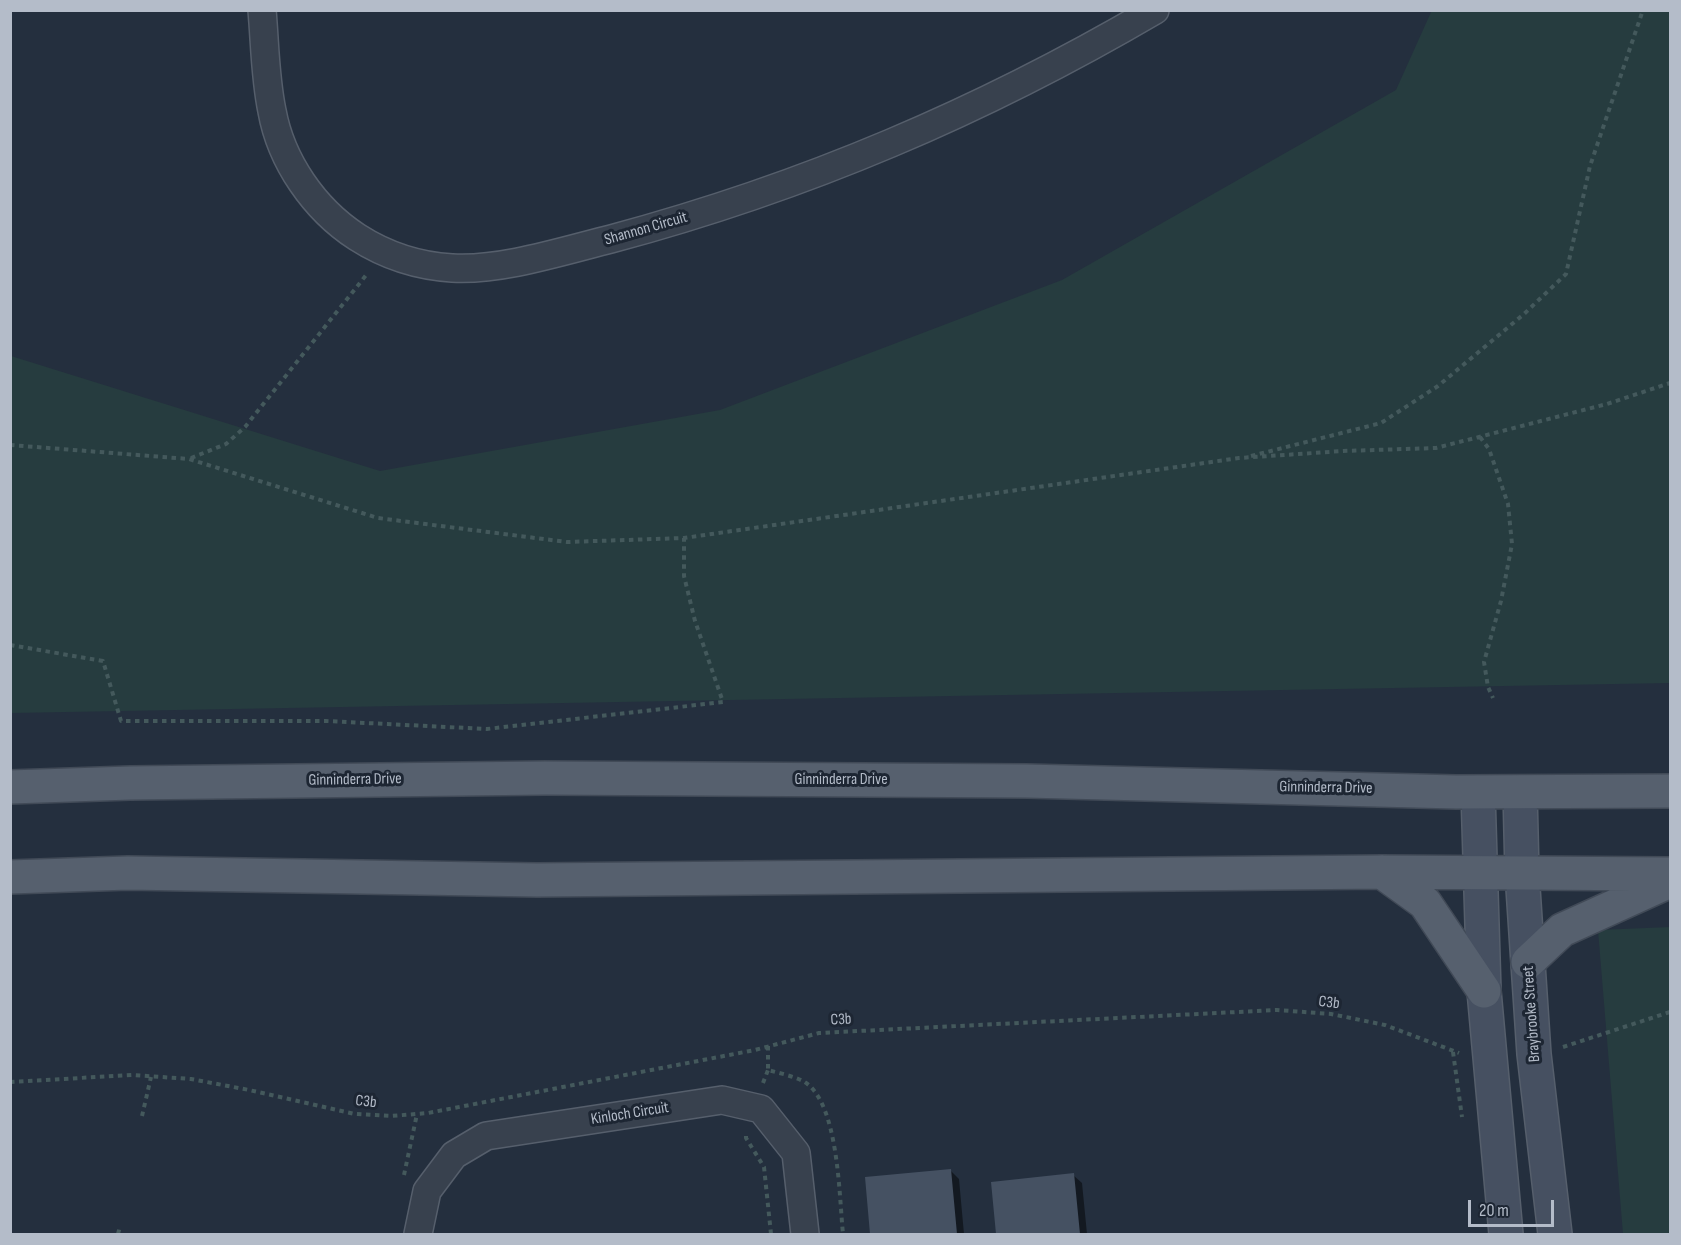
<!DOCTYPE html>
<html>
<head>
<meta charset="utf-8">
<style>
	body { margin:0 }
	#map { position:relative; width:1681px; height:1245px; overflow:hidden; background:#242f3e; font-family:"Sofia Sans Condensed",sans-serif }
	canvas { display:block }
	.frame { position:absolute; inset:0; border:12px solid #b4bcc9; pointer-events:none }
	.scale { position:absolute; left:1468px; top:1200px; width:86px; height:27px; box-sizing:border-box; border:3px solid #b4bcc9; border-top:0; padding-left:8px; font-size:18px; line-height:21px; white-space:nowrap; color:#b4bcc9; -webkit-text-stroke:4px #1d2633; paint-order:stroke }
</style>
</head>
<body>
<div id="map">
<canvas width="1681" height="1245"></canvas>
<div class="frame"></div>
<div class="scale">20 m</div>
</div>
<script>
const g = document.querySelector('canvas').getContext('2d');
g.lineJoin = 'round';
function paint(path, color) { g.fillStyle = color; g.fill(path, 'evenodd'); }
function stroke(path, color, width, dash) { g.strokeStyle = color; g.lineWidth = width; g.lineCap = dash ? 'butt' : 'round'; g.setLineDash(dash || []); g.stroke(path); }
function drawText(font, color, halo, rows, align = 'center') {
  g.font = font + ' "Sofia Sans Condensed",sans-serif'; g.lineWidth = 6; g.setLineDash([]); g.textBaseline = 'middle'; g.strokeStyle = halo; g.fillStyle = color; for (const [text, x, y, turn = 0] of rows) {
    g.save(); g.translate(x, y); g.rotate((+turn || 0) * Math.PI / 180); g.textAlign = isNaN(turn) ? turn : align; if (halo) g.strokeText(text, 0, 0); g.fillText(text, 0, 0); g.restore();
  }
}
paint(new Path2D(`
	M1432,10L1670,11V683L11,713V356L380,471L720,410L1062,280L1396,90Z
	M1670,927V1234H1623L1598,930Z`), '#263c3f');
paint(new Path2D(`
	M950,1170L959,1179L964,1234H871L866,1178Z
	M1073,1175L1082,1183L1087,1234H998L993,1183Z`), '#0007');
paint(new Path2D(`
	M951,1169L957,1234H870L865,1177Z
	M1074,1173L1080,1234H996L991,1182Z`), '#455162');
const street = new Path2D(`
	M262,10C265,44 265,78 272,111C281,161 314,209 357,237C385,255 419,266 452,268C501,271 563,251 611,239C805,187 981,112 1155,10
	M418,1234L427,1191L454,1155L486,1136L722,1100L761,1109L796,1153L805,1234`);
const secondary = new Path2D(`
	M1478,792L1484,991L1506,1234
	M1520,792L1522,873L1534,1054L1555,1234`);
const primary = new Path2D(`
	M10,787L130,783L545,778L1027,781L1456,792L1670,791
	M1382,872L1425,903L1484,991
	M10,877L128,873L537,880L1382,872L1670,874
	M1528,962L1562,930L1670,881`);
stroke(street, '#565f6c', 30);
stroke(secondary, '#565f6c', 36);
stroke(primary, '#414a57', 36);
stroke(new Path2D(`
	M1480,437L1489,449L1508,504L1512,544L1501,601L1484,662L1488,687L1493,698
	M10,445L189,459L378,518L567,542L684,538L1239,458L1343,451L1436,448L1607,404L1670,383
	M1251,456L1381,423L1438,386L1524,314L1566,274L1590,166L1643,10
	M191,458L226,444L245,427L367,274
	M10,645L103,661L121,721H326L487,729L723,702L695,621L684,576V538
	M768,1046V1070C779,1073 793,1076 803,1081C839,1101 839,1196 843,1234
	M1563,1047L1670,1012
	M1453,1052L1462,1117
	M10,1082L132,1075L191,1079L249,1090L355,1114L391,1116L428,1113L755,1050L819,1033L1277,1010L1331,1014L1385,1025L1459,1053
	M763,1083L768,1070
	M142,1116L151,1077
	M746,1136V1138L764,1167L771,1234
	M404,1175L417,1114
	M118,1234L120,1226`), '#44595c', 4, [4.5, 4.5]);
stroke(street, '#38414e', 27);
stroke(secondary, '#465061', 33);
stroke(primary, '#56606e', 33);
drawText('16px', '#b4bcc9', '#1d2633', [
	["Shannon Circuit",646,229,-16],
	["Ginninderra Drive",355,780,-1],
	["Ginninderra Drive",841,780],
	["Ginninderra Drive",1326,788,1],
	["C3b",1329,1003,7],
	["Braybrooke Street",1532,1014,-94],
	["C3b",841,1020,-3],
	["C3b",366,1102,6],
	["Kinloch Circuit",630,1114,-9]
]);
</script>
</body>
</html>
